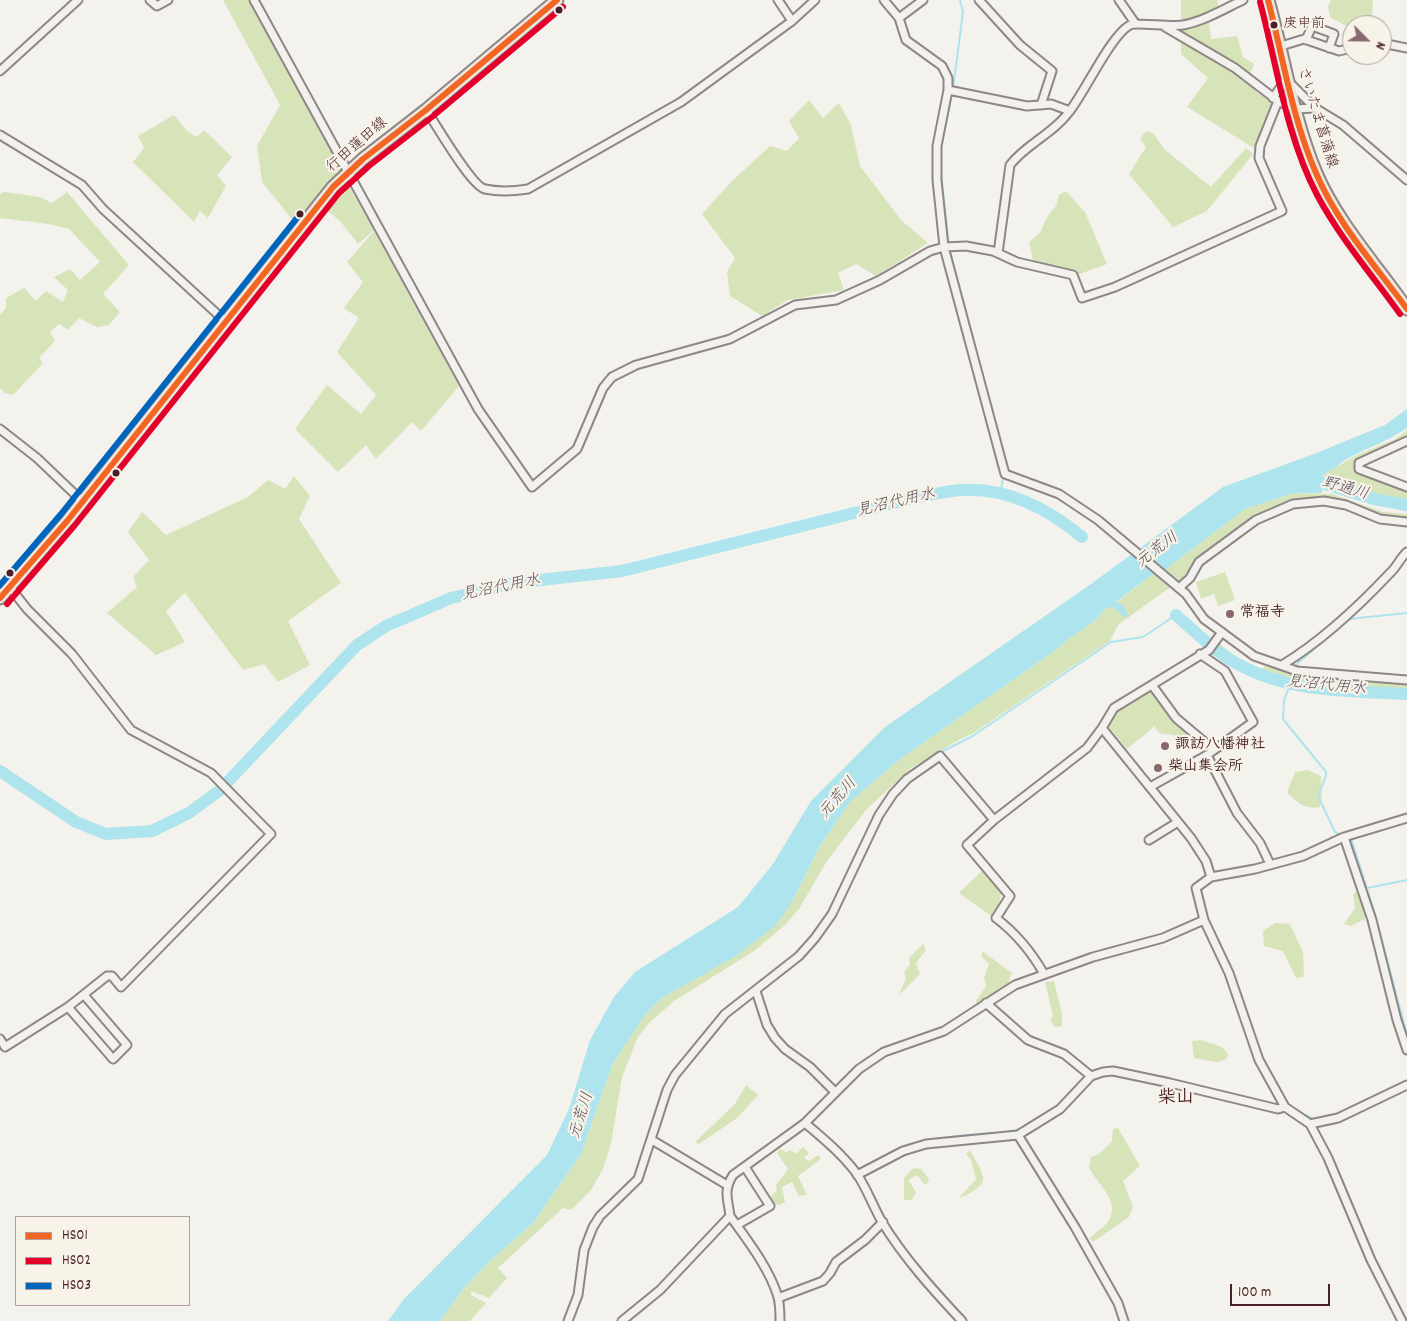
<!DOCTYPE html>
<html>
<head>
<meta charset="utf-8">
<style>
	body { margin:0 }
	#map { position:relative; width:1407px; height:1321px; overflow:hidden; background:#f4f2ec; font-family:Dekko,sans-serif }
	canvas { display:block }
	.legend { position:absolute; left:15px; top:1216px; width:175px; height:90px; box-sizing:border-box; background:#f7f3e8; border:1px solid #b29e9c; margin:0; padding:6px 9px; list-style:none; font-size:15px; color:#4a1f2b }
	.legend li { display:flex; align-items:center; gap:10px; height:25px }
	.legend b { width:25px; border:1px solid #b29e9c }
	.north { position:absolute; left:1342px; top:15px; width:50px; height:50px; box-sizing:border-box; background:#f7f3e8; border:1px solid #b29e9c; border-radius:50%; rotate:113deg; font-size:14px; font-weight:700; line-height:20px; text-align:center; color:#4a1f2b }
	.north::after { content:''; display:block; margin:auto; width:18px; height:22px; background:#86696f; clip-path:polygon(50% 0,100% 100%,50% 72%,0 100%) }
	.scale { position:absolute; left:1230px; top:1284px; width:100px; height:22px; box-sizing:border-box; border:2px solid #4a1f2b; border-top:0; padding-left:6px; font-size:15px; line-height:18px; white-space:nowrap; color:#4a1f2b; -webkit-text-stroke:4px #f7f3e8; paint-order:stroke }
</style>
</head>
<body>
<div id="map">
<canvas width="1407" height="1321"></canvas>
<ul class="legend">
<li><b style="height:6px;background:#f26522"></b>HS01</li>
<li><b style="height:6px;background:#e4002b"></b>HS02</li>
<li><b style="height:6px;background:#0065bd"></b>HS03</li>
</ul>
<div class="north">N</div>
<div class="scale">100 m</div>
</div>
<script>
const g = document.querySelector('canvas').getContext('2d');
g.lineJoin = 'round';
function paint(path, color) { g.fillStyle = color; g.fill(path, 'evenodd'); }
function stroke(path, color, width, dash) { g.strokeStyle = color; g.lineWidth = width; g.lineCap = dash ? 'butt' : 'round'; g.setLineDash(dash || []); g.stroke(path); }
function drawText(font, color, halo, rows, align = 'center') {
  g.font = font + ' Dekko,"Klee One",sans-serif'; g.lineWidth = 4.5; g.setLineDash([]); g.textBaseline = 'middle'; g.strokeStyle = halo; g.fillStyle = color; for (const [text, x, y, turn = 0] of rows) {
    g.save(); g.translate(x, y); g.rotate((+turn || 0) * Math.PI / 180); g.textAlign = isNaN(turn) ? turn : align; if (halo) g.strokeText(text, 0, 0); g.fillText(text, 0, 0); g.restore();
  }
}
paint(new Path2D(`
	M223,0H251L342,171L295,223L262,182L257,146L280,105Z
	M1181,0H1217L1218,5L1209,23L1211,39L1237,36L1243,57L1254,64L1250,75L1256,92L1273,103L1254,148L1187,107L1208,78L1181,54Z
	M1331,0H1373L1371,25H1352V29L1330,17L1328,7Z
	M809,100L823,118L839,103L851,125L860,166L901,220L928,243L876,276L856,264L838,273L844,290L788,300L762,316L730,296L727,272L735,258L702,214L733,180L770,146L787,151L799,138L789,121Z
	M174,115L187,131L197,137L204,130L232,157L217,175L226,186L208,218L200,211L194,222L133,162L144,148L138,136Z
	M1146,131L1153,133L1164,149L1211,187L1246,148L1253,154L1207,211L1173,227L1129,174L1146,147L1140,139Z
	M346,181L374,230L358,244L340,221L323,207Z
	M1066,191L1085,212L1107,264L1077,275L1033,261L1029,242C1045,231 1039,231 1048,216C1055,206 1056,210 1059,195Z
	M4,192L40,197L52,203L67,192L129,265L103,294L120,312L109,325L97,327L79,318L68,330L59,324L50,332L55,341L39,358L43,363L13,395L4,393L0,388V315L6,308V298L24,288L36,301L46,291L63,302L68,290L54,277L70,269L80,280L100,262L69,229L49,224L0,218V194Z
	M374,231L459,386L421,431L412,422L376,459L366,445L338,472L295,429L327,385L361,414L376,395L337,352L359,318L344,308L363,282L347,262Z
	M1407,430V439L1357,467L1407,489V499L1375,494L1325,477L1324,474L1357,455L1395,439Z
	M294,476L310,496L299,519L341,583L288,621L310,665L278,682L264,664L243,670L185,593L166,611L185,642L156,655L107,613L137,587L133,577L149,560L128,532L142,512L166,535L248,497L268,480L285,489Z
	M1294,493L1332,494L1383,512L1407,514V520L1381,517L1326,498L1257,518L1192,568L1180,580L1118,625L1110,641L972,734L960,739L911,768L866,810L827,861L799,909L786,924L754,951L674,1001L649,1023L638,1037L622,1077L611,1144L603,1169L591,1190L571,1210L563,1208L498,1268L507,1278L489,1298L471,1291V1295L486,1303L470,1321H440L463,1289L491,1260L533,1223L581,1154L613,1063L646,1014L663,997L678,988L792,902L821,844L851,801L900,759L1060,647C1073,632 1095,626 1104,609L1113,607L1125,617L1122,606L1116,603L1149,577L1166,569L1245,509Z
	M1225,572L1235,600L1218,606L1214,594L1201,599L1196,582Z
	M1219,643L1233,655L1261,670L1265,666L1307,677L1407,683V691L1296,683L1245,665L1217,645Z
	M1151,689L1170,714L1169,715L1177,720L1187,733L1185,739C1181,738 1176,735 1172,735C1164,733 1158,736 1155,726L1127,749L1107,725L1121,706Z
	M1308,770L1321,776L1322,794L1320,807C1305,810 1296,802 1287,792L1295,772Z
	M982,871C1002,893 1008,890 991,916L959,893Z
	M1358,890L1365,919L1351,926L1344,924L1355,908L1353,894Z
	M1275,923L1290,924L1303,952L1304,977L1296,978L1283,951L1264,946L1263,931Z
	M923,944L926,950L916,963L920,974L898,996L906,979L904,972L910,965L909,958Z
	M982,951L1012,973L1008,984L977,1004L976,1001L986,986L984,978L989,964L982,957Z
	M1054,981L1062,1013V1026L1055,1027L1050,1020L1053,1016L1045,982Z
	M1201,1040L1222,1047L1228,1054L1227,1059L1217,1062L1194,1058L1192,1041Z
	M746,1085L758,1095L737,1118L699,1144L695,1142L735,1104Z
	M1118,1128L1140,1166L1123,1181L1133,1207L1129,1217L1093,1242L1090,1238C1096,1231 1106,1227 1110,1218C1119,1200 1097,1183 1089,1168L1091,1157L1099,1154L1112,1141L1113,1129Z
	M803,1147L809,1153L804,1158L809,1161L818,1155L821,1159L798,1176L807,1195L799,1196L792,1182L782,1187L785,1202L779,1205L773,1204L769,1198L777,1190L776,1185L788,1169L777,1153L780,1149L786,1152L790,1150L796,1154Z
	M970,1150C986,1180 993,1183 958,1199L976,1179L971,1160L966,1154Z
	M913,1168L921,1169L929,1179L927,1184H924L917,1175L908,1180L916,1192L912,1200H904V1178Z`), '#d7e4b9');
paint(new Path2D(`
	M1407,409V428C1389,441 1369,447 1350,457C1341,462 1334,470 1324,474L1322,493H1294L1245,509L1166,569L1149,577L1116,602L1124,606L1128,615L1125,618L1113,607L1104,609C1095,626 1073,632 1060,647L900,759L851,801L821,844L792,902L775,926L736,956L663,997L646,1014L613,1063L581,1154L533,1223L491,1260L463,1289L440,1321H388L404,1299L547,1155L569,1109L590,1040L614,997L635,972L738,907L773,864L811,801L885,727L1091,584L1223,487L1314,454L1385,425Z`), '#aee4ed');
stroke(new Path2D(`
	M953,89L963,12L960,0
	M940,153L952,94
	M940,165L949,245
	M950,250L978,359
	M1001,492L1003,476
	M1296,669L1298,663L1349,619L1407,613
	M1295,673L1284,700L1283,719L1326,772C1326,782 1320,787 1318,796L1335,832L1342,835
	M939,753L971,737L1111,642L1143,637L1176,615
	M908,774L931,758
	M894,788L901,781
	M882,804L889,794
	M1349,839L1352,841L1374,911L1407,1034
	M853,862L871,824
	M1367,888L1407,880
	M822,922L835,901
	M808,940L818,928
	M791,958L799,951
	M1170,1080L1280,1106
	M665,1087L673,1071L724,1010
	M1070,1093L1086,1077
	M1296,1111L1317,1120
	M1046,1114L1060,1104
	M1340,1121L1405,1090
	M863,1179L860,1169C879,1159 899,1147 920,1142C950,1134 983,1135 1013,1131L1025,1127
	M631,1181L637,1172
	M875,1200L887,1223L920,1269
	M577,1280L580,1250L586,1236`), '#aee4ed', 2);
stroke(new Path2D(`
	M622,571L918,497C933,495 949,490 964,490C1009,488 1048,509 1082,537`), '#aee4ed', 7);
stroke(new Path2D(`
	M1308,479L1374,499L1407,505
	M1176,615C1192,629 1208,645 1226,657C1281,693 1344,691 1407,694
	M0,771L76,822L106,834L152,831L189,813L220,790L357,645L386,626L451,598L513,583L622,571L918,497C933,495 949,490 964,490C1009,488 1048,509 1082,537`), '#aee4ed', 12);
const street = new Path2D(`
	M150,0L157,6L168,0
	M254,0L478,409L532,487L577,449L603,388L612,377L636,365L730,339L795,305L836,300L880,280L930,251L944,247L966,246L993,251L1017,262L1073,275L1082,298L1115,287L1282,211L1259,158L1260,146L1278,101
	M778,0L792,21
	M884,0L899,18L923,0
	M979,0L1020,45L1052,71L1041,105
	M1119,0L1135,23
	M899,18L906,40L942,66L948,78V90L937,146V180L944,247L1005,474L1059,494L1098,520L1186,594L1204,619L1254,656L1297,671L1407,680
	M1165,27L1235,68L1278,101L1295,109L1315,108
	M1306,40L1312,26L1334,34L1329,48
	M1382,43L1407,48
	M1281,46L1304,39L1339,51L1352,48
	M0,71L78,0
	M948,90L1027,106L1051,104L1070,111
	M1273,98L1284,82L1288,81L1315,108L1343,125L1407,180
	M426,110C436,124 471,186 485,189C499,192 515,191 528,189L681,102L792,21L815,0
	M0,135L82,185L103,209L226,322
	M998,253L1010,165C1026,144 1053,134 1069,112C1085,92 1111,35 1130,25C1136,22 1171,27 1183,25C1204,21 1224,9 1243,0
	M0,429L37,458L82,501
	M1407,441L1359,463V469L1407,487
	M1179,588L1190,578L1199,562L1256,520L1293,504L1324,501L1346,505L1380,519L1407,522
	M1282,665C1322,641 1358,607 1390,573C1397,567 1400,558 1407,552
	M1152,685L1176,718L1214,750
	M1102,728L1191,838L1206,861L1211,877L1196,888L1204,920L1229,973L1259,1060L1285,1107L1310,1124L1328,1158L1371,1260L1402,1321
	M1207,755L1237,813L1260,843L1270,864
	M1150,787L1207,755L1253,722L1225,671L1200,654
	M1344,837L1372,920L1397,1020L1407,1050
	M1149,840L1178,822
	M1211,877L1255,869L1303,856L1344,837L1407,818
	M1044,974C1031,951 1017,934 996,918L1010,896L967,845L994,820L1087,748L1102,728L1114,708L1209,650L1222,632
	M756,991L767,1025L775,1038L785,1049L810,1067L835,1092
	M986,1003L1028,1040L1064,1054L1091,1076
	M68,1007L113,1059L127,1045L84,995
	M0,1039L5,1047L68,1007L107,976H112L121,987L271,834L211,773L131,730L72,654L27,609L9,586
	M805,1123C824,1139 842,1154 857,1174C867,1189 873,1206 882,1222C904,1258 933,1290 962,1321
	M1310,1124L1338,1118L1407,1085
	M1018,1135L1075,1227L1118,1303L1124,1321
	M652,1140L727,1185
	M857,1175L903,1151L926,1144L1018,1135L1060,1109L1091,1076L1103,1072L1113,1071L1170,1083L1278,1109L1285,1107
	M730,1216C748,1241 769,1268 778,1297C780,1305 780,1314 780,1321
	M737,1225L770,1206L745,1167
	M778,1298L823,1281L830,1273L836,1262L865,1240L883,1222
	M568,1321L578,1295L584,1250L593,1227L600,1216L638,1179L667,1090L675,1075L725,1014L799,956L815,938L832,914L879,815L893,794L907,779L940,756L994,820
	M622,1321L660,1290L730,1216C728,1199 723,1191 733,1175L805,1123L859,1069L884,1052L944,1031L1015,985L1093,957L1163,938L1204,920`);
const primary = new Path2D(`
	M1268,0C1284,57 1293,118 1316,173C1337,222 1376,265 1407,309
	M0,598L68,520L333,187L363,159L426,110L557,0`);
stroke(street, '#8f8685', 11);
stroke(primary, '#8f8685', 15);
stroke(street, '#f2f1ed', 7);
stroke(primary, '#ede8df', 11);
stroke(new Path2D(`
	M1268,0C1283,57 1292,118 1316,173C1337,223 1375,265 1407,309
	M0,598L68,520L333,187L363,159L426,110L557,0`), '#f26522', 6);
stroke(new Path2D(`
	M1260,2C1277,66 1286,136 1317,195C1340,238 1372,275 1400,314
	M7,604L75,525L339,193L369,166L432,117L563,7`), '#e4002b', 6);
stroke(new Path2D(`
	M0,585L61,514L300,214`), '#0065bd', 6);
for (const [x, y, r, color] of [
	[559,10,4.5,"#4a1f2b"],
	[1274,25,4.5,"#4a1f2b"],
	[300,214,4.5,"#4a1f2b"],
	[116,473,4.5,"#4a1f2b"],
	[10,573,4.5,"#4a1f2b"],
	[1230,614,5,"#86696f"],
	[1165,746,5,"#86696f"],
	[1158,768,5,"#86696f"]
]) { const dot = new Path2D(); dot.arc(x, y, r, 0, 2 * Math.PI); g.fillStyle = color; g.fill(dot); stroke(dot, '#f7f3e8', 2); }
drawText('14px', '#4a1f2b', '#f7f3e8', [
	["庚申前",1283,25]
], 'left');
drawText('15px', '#4a1f2b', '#f7f3e8', [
	["さいたま菖蒲線",1316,118,73],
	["行田蓮田線",358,146,-41]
]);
drawText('bold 15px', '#4a1f2b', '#f7f3e8', [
	["常福寺",1240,614],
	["諏訪八幡神社",1175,746],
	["柴山集会所",1168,768]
], 'left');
drawText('italic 16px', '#5c4f5c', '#f7f3e8', [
	["野通川",1345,490,16],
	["見沼代用水",896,504,-13],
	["元荒川",1158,551,-37],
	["見沼代用水",501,589,-11],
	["見沼代用水",1326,687,6],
	["元荒川",839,799,-49],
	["元荒川",583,1116,-73]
]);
drawText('bold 18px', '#4a1f2b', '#f7f3e8', [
	["柴山",1176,1100]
]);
</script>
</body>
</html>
